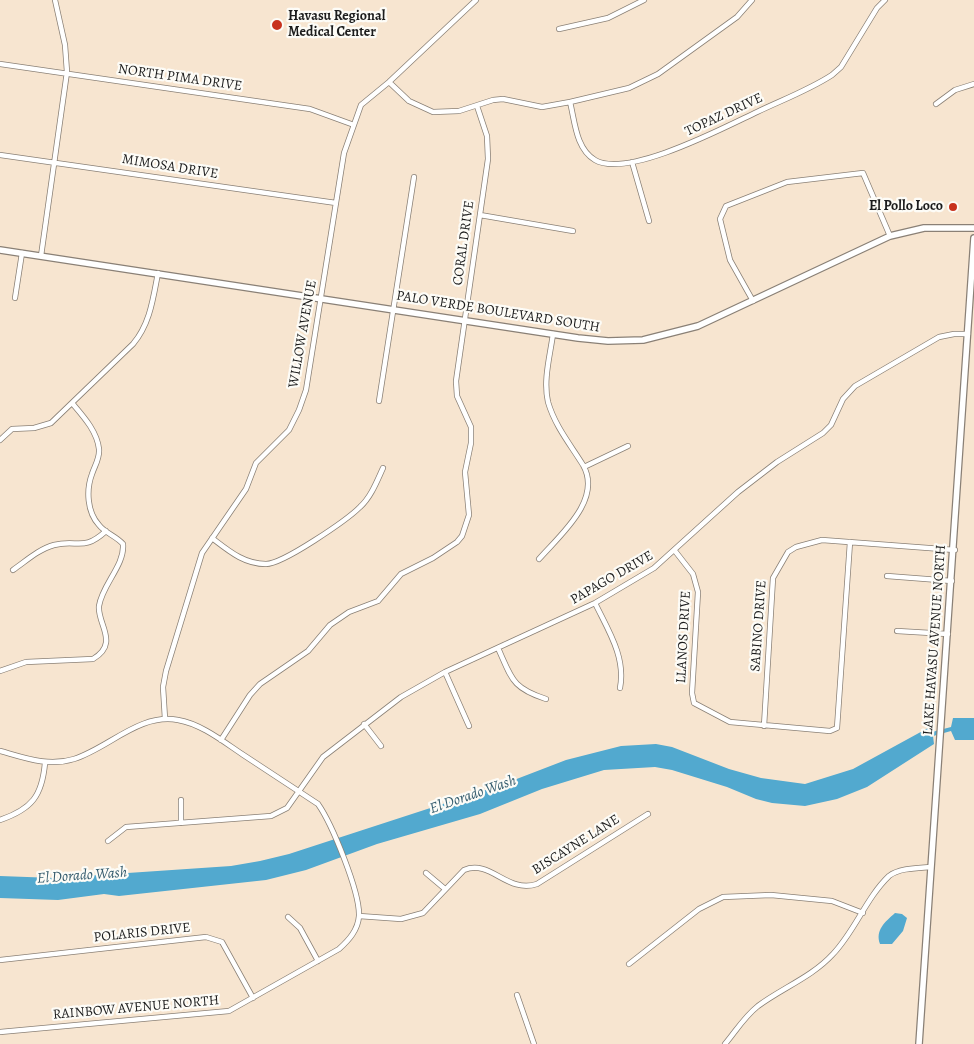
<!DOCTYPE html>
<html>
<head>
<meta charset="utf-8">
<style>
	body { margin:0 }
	canvas { display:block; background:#f7e5d0 }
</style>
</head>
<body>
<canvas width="974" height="1044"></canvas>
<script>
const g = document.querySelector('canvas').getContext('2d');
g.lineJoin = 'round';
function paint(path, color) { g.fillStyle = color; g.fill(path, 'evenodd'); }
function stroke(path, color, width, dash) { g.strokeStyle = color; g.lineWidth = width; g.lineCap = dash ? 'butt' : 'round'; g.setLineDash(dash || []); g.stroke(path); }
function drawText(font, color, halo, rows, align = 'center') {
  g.font = font + ' Alegreya,serif'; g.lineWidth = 4.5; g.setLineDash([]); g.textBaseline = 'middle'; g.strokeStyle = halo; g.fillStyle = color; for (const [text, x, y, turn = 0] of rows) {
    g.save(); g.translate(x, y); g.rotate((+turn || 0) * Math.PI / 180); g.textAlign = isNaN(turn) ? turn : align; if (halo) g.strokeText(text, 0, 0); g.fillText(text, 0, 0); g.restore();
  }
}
paint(new Path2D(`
	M953,718H974V740H955L951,731L933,736L934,744L867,787L837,799L805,806L772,803L756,799L727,787L672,770L655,767L604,770L542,789L480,814L377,844L306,870L266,880L119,896L104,894L58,900L0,898V876L54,878L231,866L260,861L289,854L501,785L566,760L621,746L656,744L672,747L729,769L761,778L805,784L853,769L928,728L932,732L951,727Z
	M895,913L902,914L907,918L903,931L892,944H880C875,930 885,922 895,913Z`), '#52a9cf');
const minor = new Path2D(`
	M559,29L608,18L644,0
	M0,64L310,109L354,125
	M389,82L409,101L433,112L459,111L493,100L503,99L542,107L570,102L629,88L658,74L737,17L752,0
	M570,102C575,122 576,149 595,160C627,179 725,127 757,112C782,100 809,90 832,75L841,67L877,8L885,0
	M936,104L955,90L974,84
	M0,155L336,203
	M632,162L649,221
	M480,215L573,231
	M41,256L67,72L65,45L55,0
	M15,298L22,253
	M753,301L730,260L720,219L726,206L787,182L863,173L890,236
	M379,401L414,177
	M0,440L12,429L34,428L51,423L133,344C150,324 153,299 158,273
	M584,467L628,446
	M212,538C229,551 244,564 266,564C283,564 347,520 360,507C371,497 377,481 383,468
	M675,551L693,574L698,592L692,693L694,703L730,722L830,731L837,728L850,542
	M539,559C559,536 603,500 583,465C570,444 555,426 548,402C543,380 550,356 553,334
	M13,570C26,561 39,549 54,545C78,539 83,552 106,531
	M887,576L952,581
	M595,603C608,630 626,657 620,688
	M897,631L948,634
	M498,648C512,679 512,688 546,699
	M0,671L26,662L93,659C120,643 97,624 99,606C102,585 125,565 123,544C116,536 105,533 99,525C87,512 86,490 92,474C95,465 100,458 99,449C97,431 83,416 72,403
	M445,672L469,726
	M165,719L163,687L166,671L202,553L246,489L256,463L289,430L299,410L306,390L344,153L361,105L389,82L476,0
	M364,724L381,746
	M764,726L773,578L788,552L796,547L822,540L955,550
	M221,740L250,695L260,684L308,651L330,625L349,612L378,601L401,574L433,558L457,542L462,536L469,515L465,472L471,443V427L457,396L456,381L488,159L487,136L477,106
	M0,751C25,758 48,767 74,759C109,748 139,713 178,720C202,724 225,743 245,756C269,772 294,788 318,804C332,824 360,892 359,916C358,930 349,940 339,949L229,1011L0,1032
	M181,800V823
	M0,820C32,809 42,796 45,763
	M108,841L126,827L271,816L287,808L323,757L401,697L445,672L595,603L654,568L738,492L777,462L823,433L831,425L843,399L855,386L939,337L954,334H968
	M426,873L445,889
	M359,916L401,919L423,913L464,870C491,859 507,894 537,884L648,814
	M288,917L300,928L318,961
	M0,960L206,937L222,942L253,998
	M629,964L699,909L723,897L771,895L832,901L863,913
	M517,995L534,1044
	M725,1044C736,1031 744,1017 758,1006C782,988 812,977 833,954C855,931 866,898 889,876C899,868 918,868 930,867`);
const secondary = new Path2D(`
	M0,250L578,338L608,341L643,340L698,326L890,236L924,228H974
	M919,1044L974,238`);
stroke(minor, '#8a8076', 6);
stroke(secondary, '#8a8076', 8);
stroke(minor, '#fff', 4.5);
stroke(secondary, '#fff', 5.5);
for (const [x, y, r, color] of [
	[277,25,6,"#c8321e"],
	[953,207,5,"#c8321e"]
]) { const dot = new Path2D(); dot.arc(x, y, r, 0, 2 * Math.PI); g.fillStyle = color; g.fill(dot); stroke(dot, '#fdfcf7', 2); }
drawText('bold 14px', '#1c1c1c', '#fdfcf7', [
	["Havasu Regional",288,17],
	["Medical Center",288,33],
	["El Pollo Loco",943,207,"right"]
], 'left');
drawText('14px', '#1c1c1c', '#fdfcf7', [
	["NORTH PIMA DRIVE",180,78,8],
	["TOPAZ DRIVE",724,115,-25],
	["MIMOSA DRIVE",170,167,9],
	["CORAL DRIVE",464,243,-82],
	["PALO VERDE BOULEVARD SOUTH",498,312,9],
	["WILLOW AVENUE",303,334,-80],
	["PAPAGO DRIVE",612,578,-30],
	["SABINO DRIVE",759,626,-86],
	["LLANOS DRIVE",684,637,-87],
	["LAKE HAVASU AVENUE NORTH",935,640,-86],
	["BISCAYNE LANE",576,845,-32],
	["POLARIS DRIVE",142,933,-6],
	["RAINBOW AVENUE NORTH",136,1008,-5]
]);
drawText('italic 15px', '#345b6d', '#fdfcf7', [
	["El Dorado Wash",473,795,-19],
	["El Dorado Wash",82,876,-4]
]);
</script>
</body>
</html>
